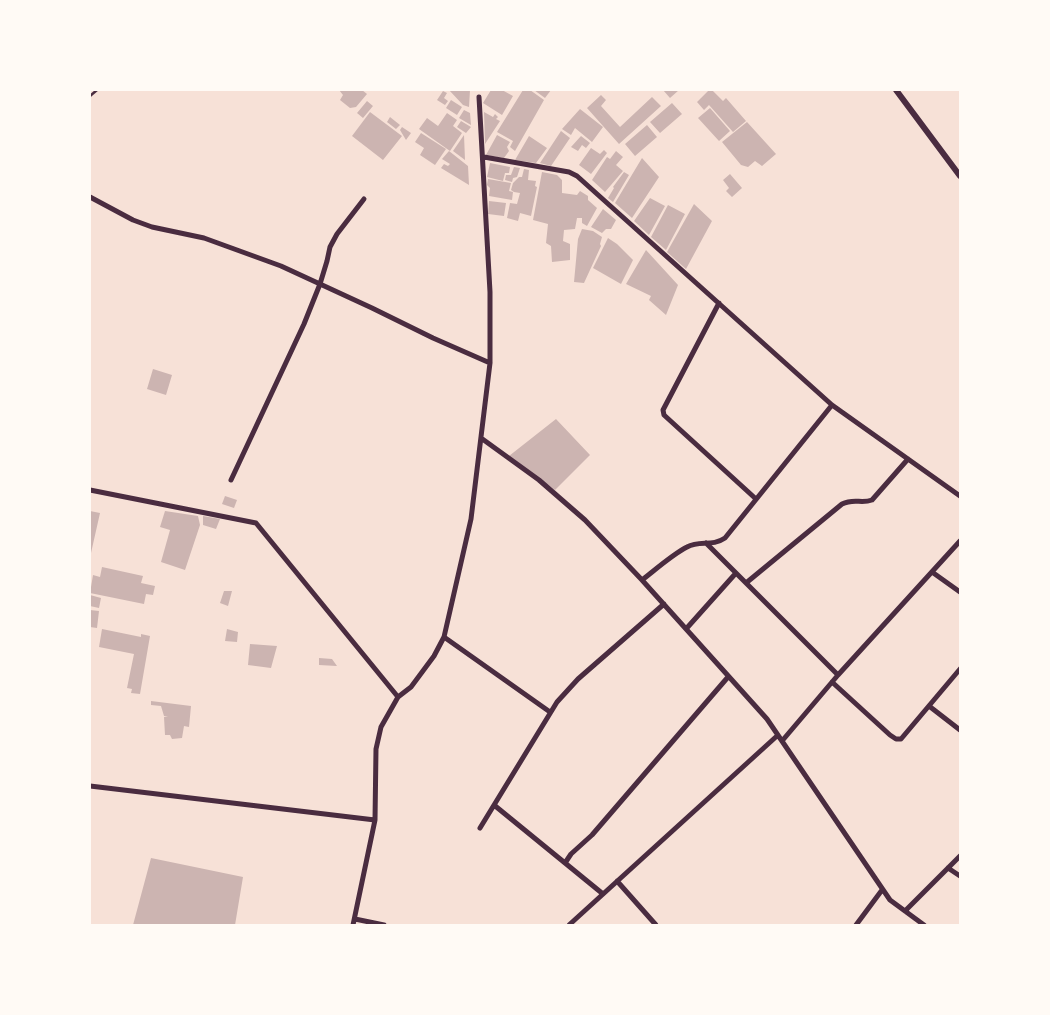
<!DOCTYPE html>
<html>
<head>
<meta charset="utf-8">
<style>
	body { margin:0 }
	#map { position:relative; width:1050px; height:1015px; overflow:hidden; background:#f7e1d7; font-family:"Public Sans",sans-serif }
	canvas { display:block }
	.frame { position:absolute; inset:0; border:91px solid #fffaf5; pointer-events:none }
</style>
</head>
<body>
<div id="map">
<canvas width="1050" height="1015"></canvas>
<div class="frame"></div>
</div>
<script>
const g = document.querySelector('canvas').getContext('2d');
g.lineJoin = 'round';
function paint(path, color) { g.fillStyle = color; g.fill(path, 'evenodd'); }
function stroke(path, color, width, dash) { g.strokeStyle = color; g.lineWidth = width; g.lineCap = dash ? 'butt' : 'round'; g.setLineDash(dash || []); g.stroke(path); }
paint(new Path2D(`
	M339,90H362L367,94L356,107L350,108L340,100L343,95Z
	M449,90H470L469,107L463,105Z
	M491,90H502L513,96L502,115L483,103Z
	M523,90H530L544,100L515,151L510,147L513,141L497,132Z
	M534,90H551L545,98Z
	M663,90H679L670,98Z
	M709,90H712L723,101L726,98L746,121L733,132L709,105L704,110L697,102Z
	M443,91L447,93L444,98L448,101L445,105L437,100Z
	M601,95L606,100L601,106L620,127L652,97L661,106L619,144L587,108Z
	M451,100L462,107L457,115L446,108Z
	M367,101L373,106L363,118L357,113Z
	M672,103L682,114L660,133L650,122Z
	M710,108L730,131L719,141L698,118Z
	M580,109L603,127L592,142L575,128L571,135L562,129Z
	M464,110L470,113L471,125L459,118Z
	M370,112L402,136L383,160L352,136Z
	M484,112L493,117L495,114L498,117L496,119L500,121L485,144Z
	M447,113L457,120L453,126L462,133L450,151L419,129L427,118L438,126Z
	M390,117L400,125L396,129L387,122Z
	M461,121L471,127L466,133L457,127Z
	M747,122L776,154L762,166L755,161L748,167L741,165L722,142Z
	M647,125L657,137L635,156L625,144Z
	M402,127L411,133L406,140L400,130Z
	M561,131L570,138L551,166L540,163Z
	M421,133L446,149L435,165L420,155L424,148L415,142Z
	M464,135L465,160L453,151Z
	M497,135L510,142L507,147L509,151L504,158L486,155Z
	M529,136L547,148L536,163L515,160Z
	M581,136L590,143L586,148L582,145L578,151L571,147Z
	M591,148L600,154L604,150L607,153L591,174L579,165Z
	M449,151L468,166L469,185L441,168L444,164L448,166L450,164L442,159Z
	M616,151L623,157L616,165L623,171L605,192L592,180L607,157L610,159Z
	M642,158L659,177L632,218L615,203Z
	M490,163L510,167L509,173H505L503,181L487,177Z
	M514,167L520,168L517,177L513,178L512,182L505,180L506,175H511Z
	M524,169L529,170L528,180L536,181L535,186L537,187L531,216L520,213L518,221L507,218L510,203L517,204L520,193L514,192L511,190L513,183L519,177H522Z
	M542,172L557,175L562,180V193L577,195L580,191L588,196V200L597,208L587,226L582,223V218H577L575,229L564,230L563,241L570,244V260L552,262L551,246L546,243L548,224L533,220Z
	M624,172L629,175L613,202L608,198L614,188L613,187Z
	M730,174L742,188L732,197L726,191L729,188L723,180Z
	M488,179L511,183L509,191L513,192L512,200L489,196L490,188L487,185Z
	M650,198L665,206L649,235L634,221Z
	M489,201L506,203L504,216L488,214Z
	M694,204L712,221L686,269L667,252Z
	M668,205L685,214L666,250L651,237Z
	M603,209L616,220L611,229H606L602,233L591,227Z
	M582,229L593,231L602,237L600,244L601,246L584,283L574,282L578,239Z
	M608,238L617,244L633,260L621,284L593,268Z
	M646,250L678,285L666,315L649,300L651,296L626,284Z
	M153,369L172,375L166,395L147,389Z
	M556,419L590,455L555,490L509,456Z
	M225,496L237,500L234,508L222,504Z
	M90,511L100,513L91,553H90Z
	M165,511L198,516L200,525L185,570L161,562L170,530L160,527Z
	M203,516L220,519L216,529L203,525Z
	M102,567L143,576L141,583L155,586L153,595L146,594L144,604L90,593L93,575L100,577Z
	M224,591H232L228,606L220,603Z
	M90,595L101,598L99,608L90,606Z
	M90,610L99,611L97,628L90,627Z
	M102,629L141,637V634L150,636L140,694L131,693L132,689L127,688L134,654L99,647Z
	M227,629L238,632L237,642L225,641Z
	M250,644L277,646L271,668L248,665Z
	M319,658L332,659L337,666L319,665Z
	M151,701L191,706L189,727L184,726L182,738L172,739L170,735H165L164,717H168L164,716L161,706L151,705Z
	M151,858L243,877L235,925H133Z`), '#ccb4b1');
stroke(new Path2D(`
	M90,96L97,90`), '#4a2c40', 2.5);
stroke(new Path2D(`
	M484,157L569,172L577,176L832,405L960,496
	M90,197L133,220L152,227L204,238L281,266L372,308L433,338L490,363
	M719,303L663,410L664,415L756,499
	M481,438L539,480L585,520L642,580L767,719L890,900L924,925
	M231,480L304,324L320,284L327,261L330,247L337,234L364,199
	M90,490L256,523L398,697
	M706,543L838,675
	M932,572L960,592
	M642,580C655,570 673,554 687,547C700,540 712,547 725,538L832,405
	M746,583L842,504C854,498 861,504 872,500L908,459
	M686,629L736,573
	M444,637L550,712
	M832,682L890,735L896,739H901L960,669
	M929,706L960,730
	M782,741L838,675L960,541
	M90,786L375,820
	M494,805L603,894
	M480,828L557,702L578,679L664,604
	M565,863L571,854L592,835L728,677
	M948,868L960,876
	M617,881L656,925
	M905,911L960,856
	M355,919L384,925
	M353,925L375,820L376,749L381,727L398,697L411,687L434,656L444,637L471,519L490,363V292L479,97
	M569,925L778,735
	M856,925L882,890`), '#4a2c40', 5);
stroke(new Path2D(`
	M896,90L960,176`), '#4a2c40', 6);
</script>
</body>
</html>
